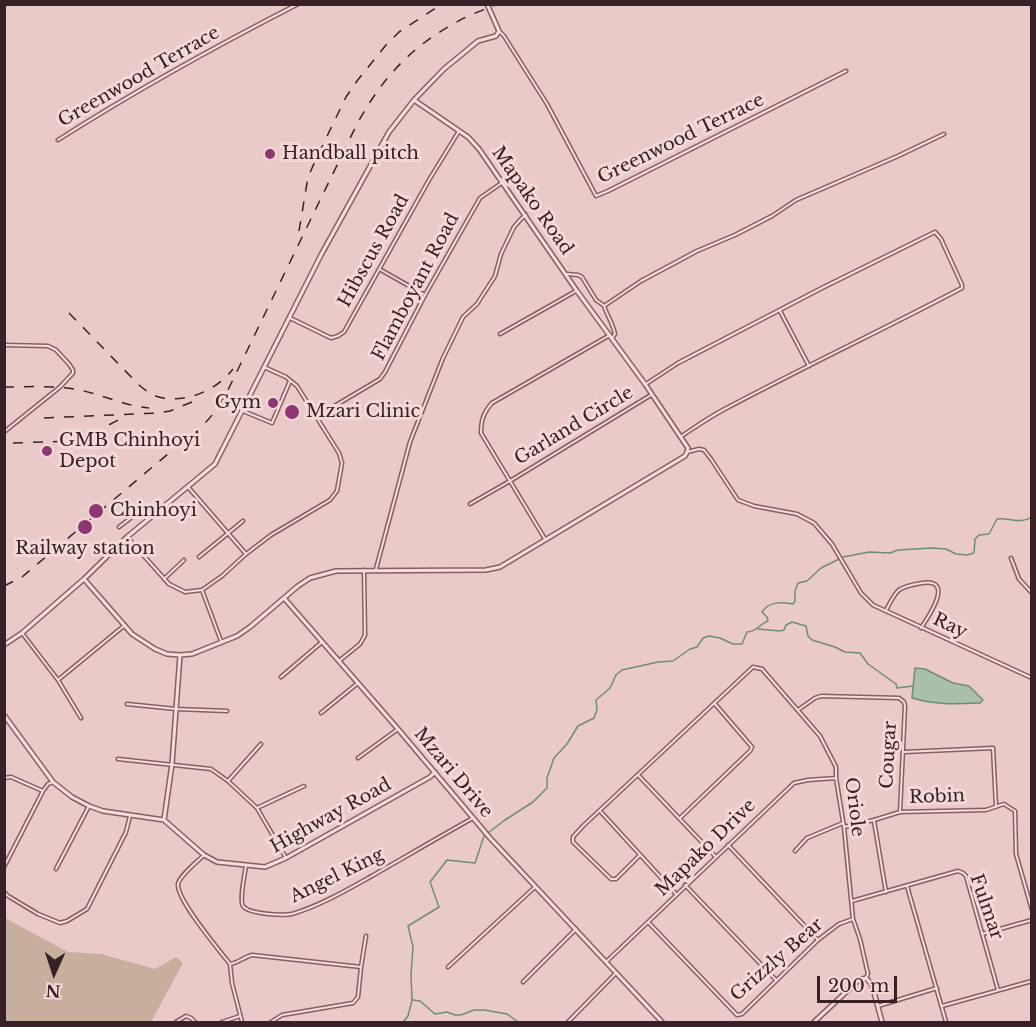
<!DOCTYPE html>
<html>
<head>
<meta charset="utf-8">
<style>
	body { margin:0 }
	#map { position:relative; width:1036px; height:1027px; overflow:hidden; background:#eac9c9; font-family:"Libre Baskerville",serif }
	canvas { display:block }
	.frame { position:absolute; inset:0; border:6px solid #372126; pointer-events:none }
	.north { position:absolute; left:24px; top:943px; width:60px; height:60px; -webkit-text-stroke:4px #f3d8d7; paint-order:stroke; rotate:183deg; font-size:16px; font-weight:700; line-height:24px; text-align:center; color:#372126 }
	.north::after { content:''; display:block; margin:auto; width:21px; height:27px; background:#372126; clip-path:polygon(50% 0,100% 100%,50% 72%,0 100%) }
	.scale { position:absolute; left:817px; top:976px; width:80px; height:27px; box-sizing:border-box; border:3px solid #372126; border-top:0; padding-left:8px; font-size:18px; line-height:21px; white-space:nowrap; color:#372126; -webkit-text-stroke:4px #f3d8d7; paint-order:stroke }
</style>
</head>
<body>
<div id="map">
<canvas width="1036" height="1027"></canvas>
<div class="frame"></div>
<div class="north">N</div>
<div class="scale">200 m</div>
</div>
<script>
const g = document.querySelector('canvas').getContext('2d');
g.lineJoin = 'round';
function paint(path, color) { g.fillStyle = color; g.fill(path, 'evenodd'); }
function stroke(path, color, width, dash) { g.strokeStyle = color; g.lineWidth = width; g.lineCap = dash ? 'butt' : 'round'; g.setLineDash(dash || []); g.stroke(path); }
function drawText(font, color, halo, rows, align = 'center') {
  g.font = font + ' "Libre Baskerville",serif'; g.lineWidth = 6; g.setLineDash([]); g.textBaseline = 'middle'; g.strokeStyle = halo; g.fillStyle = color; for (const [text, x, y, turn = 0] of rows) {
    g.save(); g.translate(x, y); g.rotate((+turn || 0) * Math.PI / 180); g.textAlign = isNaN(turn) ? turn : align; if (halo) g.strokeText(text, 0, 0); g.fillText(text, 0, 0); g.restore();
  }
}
paint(new Path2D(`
	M5,918L68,952L101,954L155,969L176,957L183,963L151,1022H5Z`), '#c8af9d');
const water = new Path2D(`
	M915,668L925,669L953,683L969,686L983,700L980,703C955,704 936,705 912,698Z`);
paint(water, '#a9bfa9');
stroke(water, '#708d72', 1.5);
stroke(new Path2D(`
	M843,557L869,552L890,553L898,550L932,548L946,549L956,554L967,555L974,553L975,539L979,535L989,534L997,519C1009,517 1020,525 1032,517
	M758,629L780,631L784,630L786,625L792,622L806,626L808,636L812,640L835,647L845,652L860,653L868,664L896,684L897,688L913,686
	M413,1000L420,1001L435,1014L447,1012L455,1015H461L474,1010H484L507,1014L518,1022
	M403,1022L408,1016L412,1000L411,975L413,947L408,926L439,907L430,882L447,860L475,863L484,836L505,820L533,802L547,788V778L554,758L567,744L578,726L594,718L597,710L596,700L610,688L616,675L622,670L658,662L673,661L690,649L697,647L703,638L709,636L720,638L733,644H742L747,632C756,632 760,624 768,621L767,617L762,612C769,601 782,602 793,604L795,601V591L798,583L807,581L821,568L839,559`), '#708d72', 1.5);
const minor = new Path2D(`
	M499,31L504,36L547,104L596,196L608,191L846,71
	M58,140C135,91 216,46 298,4
	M381,270L425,295
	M567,274L578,275L582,277L596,300L603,305
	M780,311L809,366
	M290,318L331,338L338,336L344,332L429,180L459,131
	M500,334L576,291
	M612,338L615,334C613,324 607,315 604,306L641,281L697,251L735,235L772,216L796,200L898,156L944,134
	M4,345L48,346L56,350L69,364L73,370V373L60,387L4,432
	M646,384L678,363L822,288L935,232L941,239L962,285V288C882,330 802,368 723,410C708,418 694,428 680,437
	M243,411L272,423L290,381
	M316,417L380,379L385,372L425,295L480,198L503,182
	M687,452L699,449L704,450L711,459L738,500L754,506L797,514L814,523L832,544L861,593L873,605L1032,678
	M188,487L246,554
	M470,504L510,481L651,395
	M119,527L141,510
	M127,537L169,584L185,592L202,590L222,576L246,554L271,535L330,500L337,491L342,463L339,453L297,386L286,377L264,367
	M545,539L481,433C481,421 483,413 492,403L610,335
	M199,557L243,521
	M1011,558L1019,579L1032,593
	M376,569L410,442L443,358L463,317L477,304L495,276L501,254L514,227L521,219L526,215
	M164,579L184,560
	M202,590L221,641
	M886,610C889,605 894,594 899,590C904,586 916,584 922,583C955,578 929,616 921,628
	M22,633L58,680L81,718
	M339,661L360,644L365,635L364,570
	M281,677L322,642
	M58,680L125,625
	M127,704L176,709L227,711
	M798,710L815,698L821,696L899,698L904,702L905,706L900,812
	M321,713L358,683
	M904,752L993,748L996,806
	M358,758L398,729
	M118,759L211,769L228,781L257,808L286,858
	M639,776L716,857
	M4,778L11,777L43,791
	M228,781L261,744
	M257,808L304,786
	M601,812L676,894
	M680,818L750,751L752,747L715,704
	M874,821L886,892
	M844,827L874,820L900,812L986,810L1004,804L1015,811L1016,854L1032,910
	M728,845L818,940
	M795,851L807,838L843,823
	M204,855C197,862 180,875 178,884C176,899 219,950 230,964
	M640,855L616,879H611L574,843L573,842V837L583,826L753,667L762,669L820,736L836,767V778L844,827L853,919L860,939L868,974L866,978
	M246,865C245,874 239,900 243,906C249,914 282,916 292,914C319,906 345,891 370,877C405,857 439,837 473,818
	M4,867L43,791L48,784L53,782
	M56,869L89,806
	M685,885L776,980
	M907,886L946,1022
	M4,892L8,896L38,914L60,923L67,921L87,909L126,832L130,816
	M852,901L958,871L963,873L966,876L998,990
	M648,922L737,1015L742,1014L818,940L839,924L853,919
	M982,934L1032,920
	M606,962L794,783L808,780L836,778
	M448,967L535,887
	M523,982L576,929
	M878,1006L937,988
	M942,1006L1032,981
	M176,1022L186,1016L191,1018L195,1022
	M222,1022L240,1016
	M242,1022L232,983L230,964C238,963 244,957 252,955L361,967L366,936
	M271,1022L282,1015L353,1003L358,997L361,967
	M568,1022L616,973`);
const tertiary = new Path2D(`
	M84,579L132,634L155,649L167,654L180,655L192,654L237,636L250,627L298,586L310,578L336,571L486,570L500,567L685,456L687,452L688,448L645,384L577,291L479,149L468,137L414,100
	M284,598L398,729L490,838L662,1022
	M4,645L22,633L84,579L127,537L215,464L321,255L389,132L414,100L444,69L478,41L496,36L499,31L487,4
	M4,715L53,782L72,797L89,806L103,811L164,820L204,855L217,862L265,867L286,858L430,777L435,772
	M164,820L172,764L180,655
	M814,1022L859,980L866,978L872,985L882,1022`);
stroke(minor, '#855f65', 5);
stroke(tertiary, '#855f65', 6);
stroke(minor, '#f6dbdb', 2);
stroke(tertiary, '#f6dbdb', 3);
stroke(new Path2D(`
	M299,231L308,177L317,157L346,97L357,81L386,45L399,32L442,4
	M69,313L139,385C145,390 151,395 159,397C186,404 217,390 233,369
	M4,387C29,387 55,385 80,390C103,395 125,406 149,408
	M44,418L157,413L170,411L197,400
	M13,443L74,441C93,437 107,424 125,417
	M4,586L22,577L175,448C197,433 214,417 227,392L356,126C380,81 409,48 455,23C468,15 484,10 498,4`), '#372126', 1.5, [10, 10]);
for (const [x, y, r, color] of [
	[270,154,6,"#8e3574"],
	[273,403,6,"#8e3574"],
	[292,412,8,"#8e3574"],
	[47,451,6,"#8e3574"],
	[96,511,8,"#8e3574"],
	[85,527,8,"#8e3574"]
]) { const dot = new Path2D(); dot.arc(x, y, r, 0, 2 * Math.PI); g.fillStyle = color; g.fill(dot); stroke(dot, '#f3d8d7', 2); }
drawText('18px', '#372126', '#f3d8d7', [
	["Greenwood Terrace",139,77,-30],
	["Greenwood Terrace",681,139,-26],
	["Mapako Road",532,201,55],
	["Hibscus Road",374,251,-61],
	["Flamboyant Road",416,287,-62],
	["Garland Circle",574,426,-31],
	["Ray",950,626,25],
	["Cougar",889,755,-87],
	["Mzari Drive",453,773,50],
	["Robin",937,797,-2],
	["Oriole",854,807,83],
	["Highway Road",331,816,-29],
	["Mapako Drive",706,848,-44],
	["Angel King",337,876,-26],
	["Fulmar",986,907,71],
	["Grizzly Bear",777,960,-41]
]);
drawText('18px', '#372126', '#f3d8d7', [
	["Handball pitch",282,154],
	["Gym",261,403,"right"],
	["Mzari Clinic",306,412],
	["GMB Chinhoyi",59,441],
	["Depot",59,462],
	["Chinhoyi",110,511],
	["Railway station",85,549,"center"]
], 'left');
</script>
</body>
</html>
